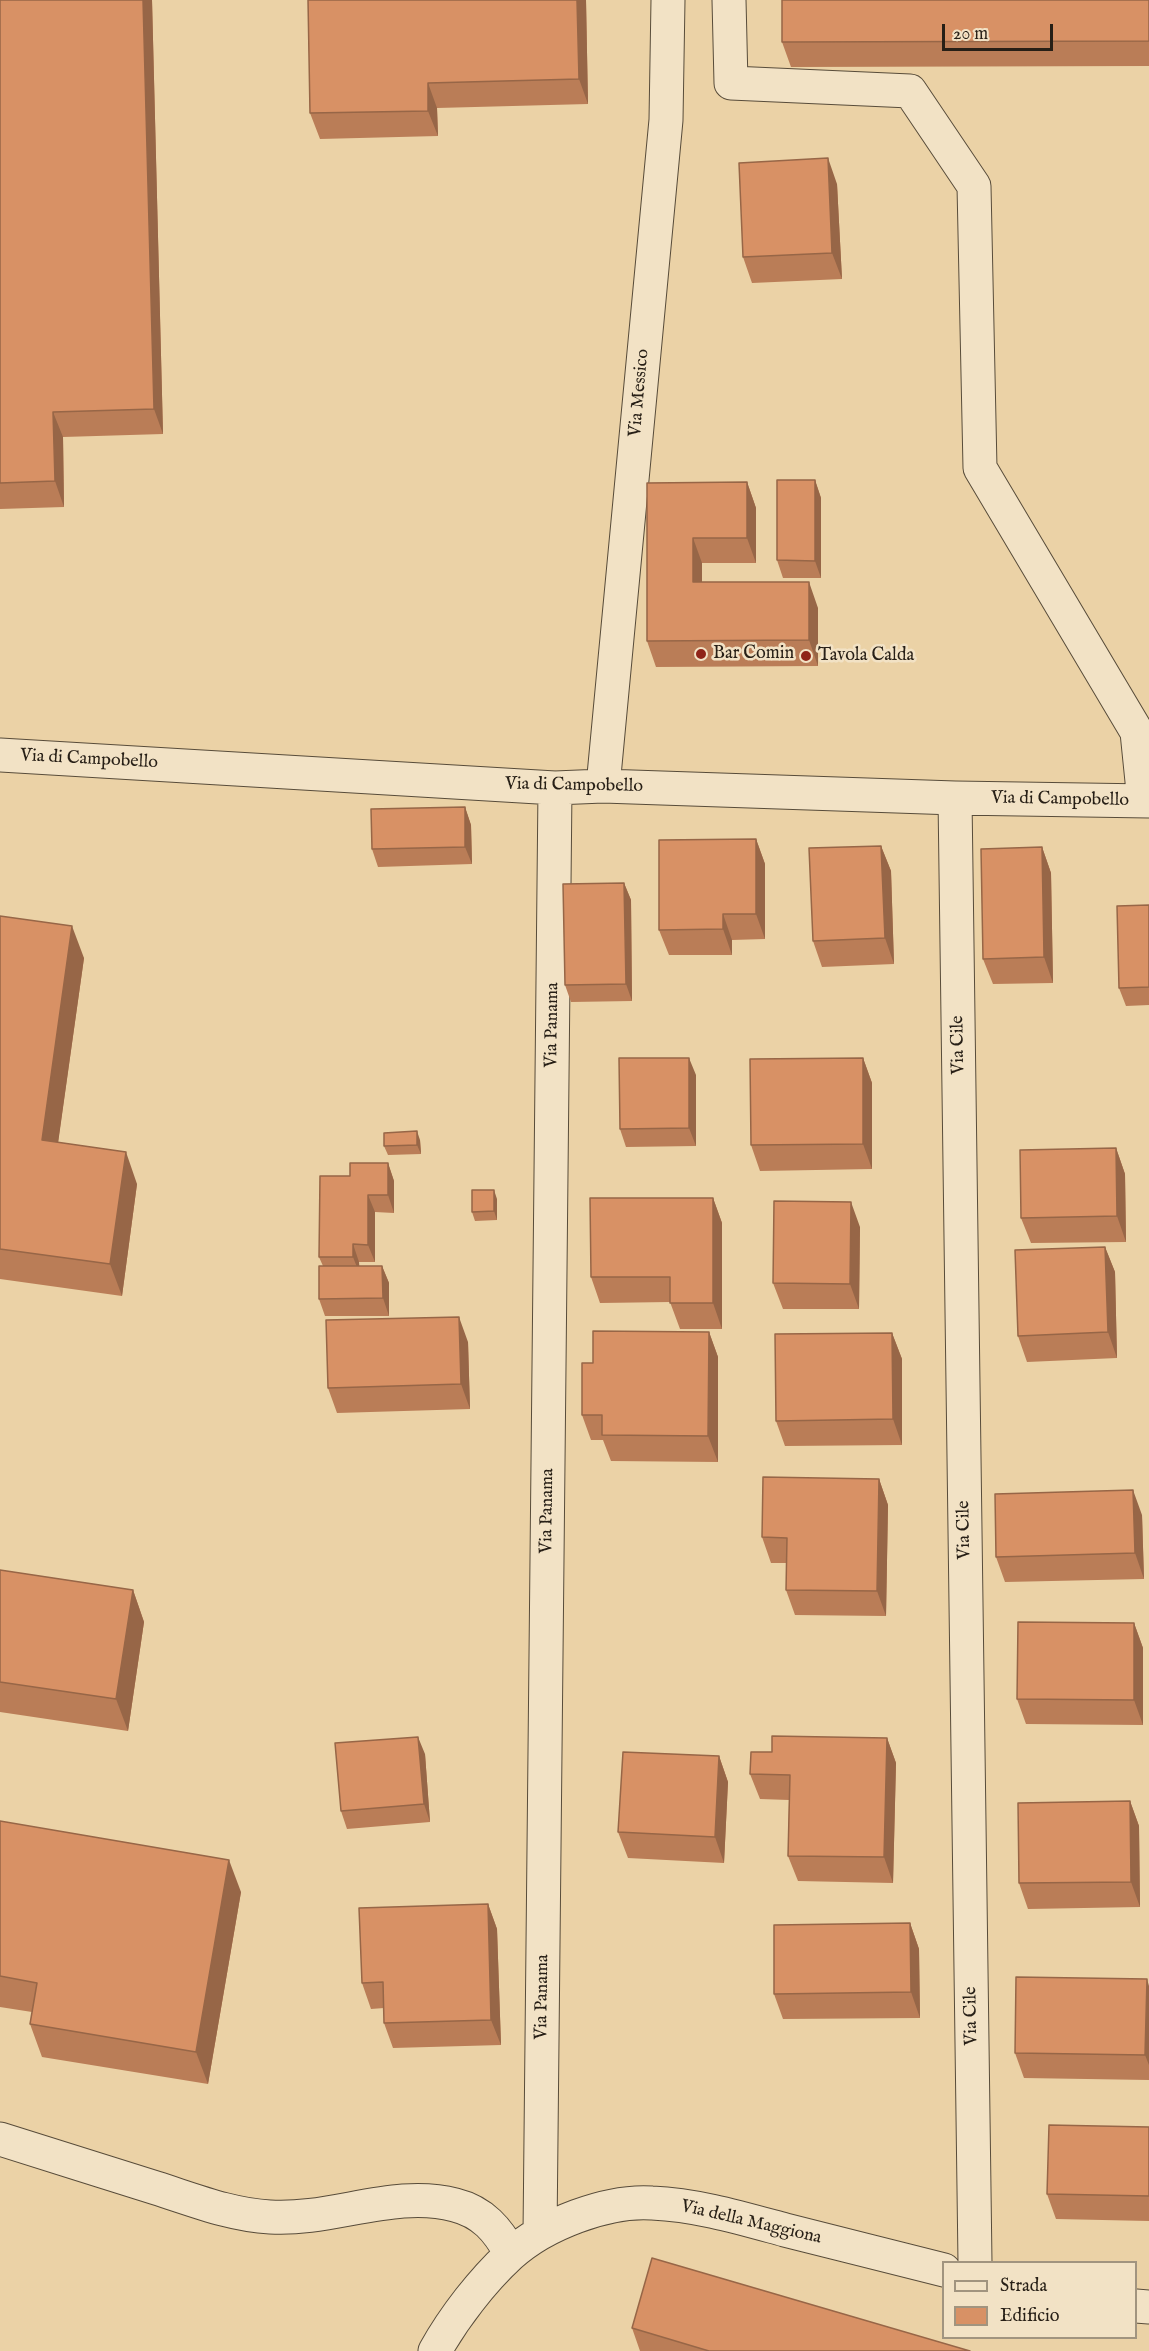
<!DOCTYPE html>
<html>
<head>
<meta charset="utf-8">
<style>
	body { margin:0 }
	#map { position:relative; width:1149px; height:2351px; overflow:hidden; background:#ebd2a6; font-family:"IM FELL English",serif }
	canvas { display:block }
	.legend { position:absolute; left:942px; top:2261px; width:195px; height:78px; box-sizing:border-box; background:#f2e2c5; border:2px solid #a1947f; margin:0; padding:8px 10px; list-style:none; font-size:18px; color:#271f16 }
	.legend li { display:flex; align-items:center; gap:12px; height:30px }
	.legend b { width:30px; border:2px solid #a1947f }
	.scale { position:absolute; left:942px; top:24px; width:111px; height:27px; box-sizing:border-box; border:3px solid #271f16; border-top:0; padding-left:8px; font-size:18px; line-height:21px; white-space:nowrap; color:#271f16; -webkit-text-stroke:4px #f2e2c5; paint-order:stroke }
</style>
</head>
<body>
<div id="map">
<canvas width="1149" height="2351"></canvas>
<ul class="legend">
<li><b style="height:8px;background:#f2e2c5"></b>Strada</li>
<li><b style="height:16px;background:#d89165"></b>Edificio</li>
</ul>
<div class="scale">20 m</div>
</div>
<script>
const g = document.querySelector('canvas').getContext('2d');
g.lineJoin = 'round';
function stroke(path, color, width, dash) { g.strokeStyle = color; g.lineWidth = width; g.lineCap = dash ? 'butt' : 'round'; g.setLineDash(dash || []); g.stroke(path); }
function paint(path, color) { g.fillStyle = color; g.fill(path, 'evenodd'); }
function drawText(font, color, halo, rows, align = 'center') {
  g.font = font + ' "IM FELL English",serif'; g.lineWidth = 5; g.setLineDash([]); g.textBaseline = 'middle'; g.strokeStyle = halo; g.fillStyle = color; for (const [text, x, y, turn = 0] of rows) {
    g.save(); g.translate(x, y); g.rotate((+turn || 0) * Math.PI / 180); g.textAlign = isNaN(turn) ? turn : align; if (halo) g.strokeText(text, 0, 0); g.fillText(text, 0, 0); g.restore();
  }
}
const minor = new Path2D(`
	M729,0L731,83L910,91L974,186L980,468L1137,732L1144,801
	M0,755L555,788L603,786L955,798L1149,801
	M603,786L666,120L668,0
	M955,798L975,2262
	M0,2139C52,2155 104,2172 156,2188C194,2200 231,2215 270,2217C332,2221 395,2189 455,2205C483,2212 498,2230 511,2254
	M540,2233L555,788
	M1136,2306L1149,2307
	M435,2351C454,2317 482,2281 510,2255C544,2224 607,2200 652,2203C698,2205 741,2218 785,2230C838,2243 891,2257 944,2270`);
stroke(minor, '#584c3a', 35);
stroke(minor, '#f2e2c5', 33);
paint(new Path2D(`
	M0,0H152L163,434L63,437L64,507L0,509Z
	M308,0H586L588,104L437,108L438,136L320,139L310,113Z
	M1149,0V66L791,67L782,42Z
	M837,184L842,279L752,283L743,257Z
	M815,480L821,498V578H783L777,560Z
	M747,482L756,508V563H702V582L818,608V666L656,667L647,641V483Z
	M465,807L471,825L472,864L378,867L372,849Z
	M756,839L765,864V939L732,940V955H669L659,930Z
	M881,846L891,871L894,964L822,967L813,941Z
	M1042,847L1051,873L1053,983L993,984L983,959Z
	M624,883L631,900L632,1001L571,1002L565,985Z
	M1149,905V1005L1126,1006L1119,988Z
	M0,916L84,958L58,1142L137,1184L122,1296L0,1279Z
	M863,1058L872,1083V1169L760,1171L751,1145Z
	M696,1075V1146L626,1147L620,1129Z
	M420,1140L421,1154L388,1155L384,1146Z
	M1116,1148L1125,1174L1126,1242L1031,1243L1021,1218Z
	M388,1163L394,1181V1213L375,1212V1262H359V1266H382L389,1283V1316H325L319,1299L323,1266L319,1257Z
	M713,1198L722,1223V1329H680L670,1302L600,1303L591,1277Z
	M497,1199V1220L475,1221L472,1212Z
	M860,1227L859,1309H783L773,1283Z
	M1105,1247L1115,1272L1117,1358L1027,1362L1018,1336Z
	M709,1332L718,1357V1462L611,1461L603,1440H591L582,1415L593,1363Z
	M892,1333L902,1359V1445L785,1446L776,1421Z
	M468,1342L470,1409L337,1413L328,1388Z
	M879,1479L888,1505L886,1616L795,1615L786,1590L787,1563H771L762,1537Z
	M1142,1515L1144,1579L1005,1582L996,1557Z
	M0,1570L133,1590L144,1622L128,1731L0,1712Z
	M1134,1623L1143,1648V1725L1026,1724L1017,1699Z
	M887,1738L896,1763L893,1883L798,1881L788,1856L789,1800L760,1799L750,1774L772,1752Z
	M425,1754L430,1822L347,1829L341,1811Z
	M719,1756L728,1782L724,1863L628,1858L618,1832Z
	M1130,1801L1139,1826L1140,1907L1028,1909L1019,1883Z
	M0,1821L241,1892L208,2084L42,2057L30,2024L32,2012L0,2007Z
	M488,1904L497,1929L501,2045L393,2048L384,2023V2008L371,2009L362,1983Z
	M910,1923L919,1949L920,2018L783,2019L774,1994Z
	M1149,1986V2080L1024,2078L1015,2053Z
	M1149,2127V2221L1056,2219L1047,2194Z
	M632,2328L970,2351H640Z`), '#ba7d57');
paint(new Path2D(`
	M143,0H152L163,434L154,409Z
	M577,0H586L588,104L579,79Z
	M428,83L437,108L438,136L428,111Z
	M828,158L837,184L842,279L832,253Z
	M53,412L63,437L64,507L55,481Z
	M815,480L821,498V578L815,561Z
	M747,482L756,508V563L747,538Z
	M693,538L702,563V608L693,582Z
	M809,582L818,608V666L809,640Z
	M465,807L471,825L472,864L465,847Z
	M756,839L765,864V939L756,914Z
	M881,846L891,871L894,964L885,938Z
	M1042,847L1051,873L1053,983L1044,957Z
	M624,883L631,900L632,1001L626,984Z
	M723,914L732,940V955L723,929Z
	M72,926L84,958L54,1172L42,1140Z
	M689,1058L696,1075V1146L689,1128Z
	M863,1058L872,1083V1169L863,1144Z
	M417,1131L420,1140L421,1154L417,1145Z
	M1116,1148L1125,1174L1126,1242L1117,1216Z
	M126,1152L137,1184L122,1296L110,1264Z
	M388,1163L394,1181V1213L388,1195Z
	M494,1190L497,1199V1220L494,1211Z
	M368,1195L375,1212V1262L368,1245Z
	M713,1198L722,1223V1329L713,1303Z
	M851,1202L860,1227L859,1309L850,1284Z
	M353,1244L359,1262L360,1275L353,1257Z
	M1105,1247L1115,1272L1117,1358L1108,1332Z
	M382,1266L389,1283V1316L383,1298Z
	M459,1317L468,1342L470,1409L461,1384Z
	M709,1332L718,1357V1462L708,1436Z
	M892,1333L902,1359V1445L893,1419Z
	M879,1479L888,1505L886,1616L877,1591Z
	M1133,1490L1142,1515L1144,1579L1135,1553Z
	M133,1590L144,1622L128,1731L116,1699Z
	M1134,1623L1143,1648V1725L1134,1700Z
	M418,1737L425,1754L430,1822L424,1804Z
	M887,1738L896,1763L893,1883L884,1857Z
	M719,1756L728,1782L724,1863L715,1837Z
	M1130,1801L1139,1826L1140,1907L1131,1882Z
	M229,1860L241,1892L208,2084L196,2052Z
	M488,1904L497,1929L501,2045L491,2020Z
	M910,1923L919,1949L920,2018L911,1992Z
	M1147,1979L1149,1986V2065L1145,2055Z`), '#976647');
const building = new Path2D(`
	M0,0H143L154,409L53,412L55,481L0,483Z
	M308,0H577L579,79L428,83V111L310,113Z
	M782,0H1149V41L782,42Z
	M828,158L832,253L743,257L739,163Z
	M777,480H815V561L777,560Z
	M747,482V538H693V582H809V640L647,641V483Z
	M465,807V847L372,849L371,809Z
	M756,839V914H723V929L659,930V840Z
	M881,846L885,938L813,941L809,848Z
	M1042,847L1044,957L983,959L981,849Z
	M624,883L626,984L565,985L563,884Z
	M1149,905V987L1119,988L1117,906Z
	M0,916L72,926L42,1140L126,1152L110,1264L0,1249Z
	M619,1058H689V1128L620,1129Z
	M863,1058V1144L751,1145L750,1059Z
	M417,1131V1145L384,1146V1133Z
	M1116,1148L1117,1216L1021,1218L1020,1150Z
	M350,1163H388V1195H368V1245L353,1244V1257H319L320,1176H350Z
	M472,1190H494V1211L472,1212Z
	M590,1198H713V1303H670V1277H591Z
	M774,1201L851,1202L850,1284L773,1283Z
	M1105,1247L1108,1332L1018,1336L1015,1250Z
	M319,1266H382L383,1298L319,1299Z
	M459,1317L461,1384L328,1388L326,1320Z
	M593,1331L709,1332L708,1436L602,1435V1415H582V1363H593Z
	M892,1333L893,1419L776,1421L775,1334Z
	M763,1477L879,1479L877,1591L786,1590L787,1538L762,1537Z
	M1133,1490L1135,1553L996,1557L995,1494Z
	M0,1570L133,1590L116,1699L0,1682Z
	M1018,1622L1134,1623V1700L1017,1699Z
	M772,1736L887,1738L884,1857L788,1856L790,1775L750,1774L751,1752H772Z
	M418,1737L424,1804L341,1811L335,1743Z
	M623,1752L719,1756L715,1837L618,1832Z
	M1130,1801L1131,1882L1019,1883L1018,1803Z
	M0,1821L229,1860L196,2052L30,2024L37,1983L0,1976Z
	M488,1904L491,2020L384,2023L383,1982L362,1983L359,1908Z
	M910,1923L911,1992L774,1994V1925Z
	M1016,1977L1147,1979L1145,2055L1015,2053Z
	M1049,2125L1149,2127V2196L1047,2194Z
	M652,2258L970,2351H709L632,2328Z`);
paint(building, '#d89165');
stroke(building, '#976647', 1.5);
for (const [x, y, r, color] of [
	[701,654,6,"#8f2418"],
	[806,656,6,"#8f2418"]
]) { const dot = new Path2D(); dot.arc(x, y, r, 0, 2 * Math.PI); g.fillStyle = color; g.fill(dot); stroke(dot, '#f2e2c5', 2); }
drawText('18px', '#271f16', '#f2e2c5', [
	["Via Messico",640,393,-85],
	["Via di Campobello",89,760,3],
	["Via di Campobello",574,786,1],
	["Via di Campobello",1060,800,1],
	["Via Panama",553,1025,-89],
	["Via Cile",959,1045,-91],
	["Via Panama",548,1511,-89],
	["Via Cile",965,1530,-91],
	["Via Panama",543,1997,-89],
	["Via Cile",972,2016,-91],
	["Via della Maggiona",751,2223,13]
]);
drawText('18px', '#271f16', '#f2e2c5', [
	["Bar Comin",713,654],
	["Tavola Calda",818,656]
], 'left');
</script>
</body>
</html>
